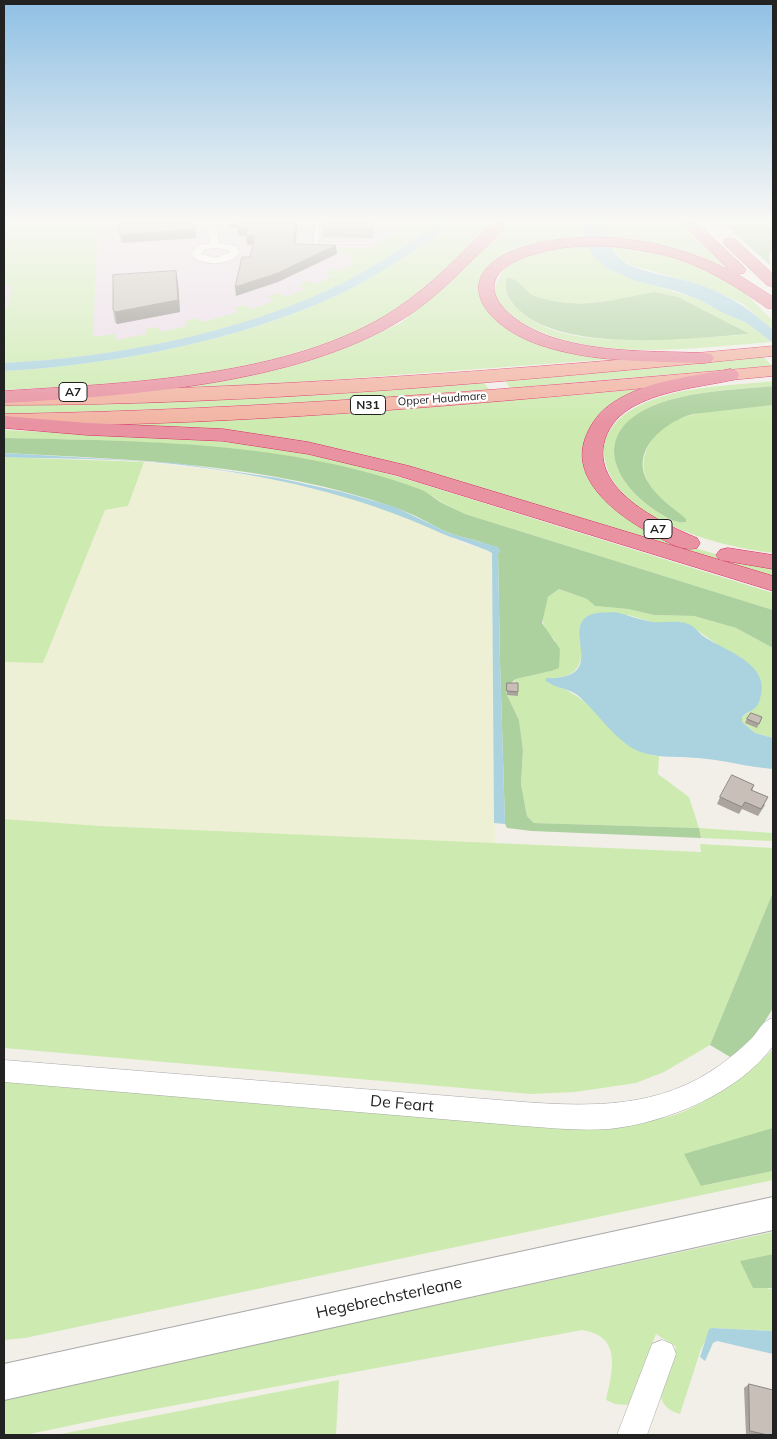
<!DOCTYPE html>
<html>
<head>
<meta charset="utf-8">
<style>
	body { margin:0 }
	#map { position:relative; width:777px; height:1439px; overflow:hidden; background:#f2efe9; font-family:Mulish,sans-serif }
	canvas { display:block }
	.frame { position:absolute; inset:0; border:5px solid #222; pointer-events:none }
</style>
</head>
<body>
<div id="map">
<canvas width="777" height="1439"></canvas>
<div class="frame"></div>
</div>
<script>
const g = document.querySelector('canvas').getContext('2d');
g.lineJoin = 'round';
function paint(path, color) { g.fillStyle = color; g.fill(path, 'evenodd'); }
function stroke(path, color, width, dash) { g.strokeStyle = color; g.lineWidth = width; g.lineCap = dash ? 'butt' : 'round'; g.setLineDash(dash || []); g.stroke(path); }
function drawText(font, color, halo, rows, align = 'center') {
  g.font = font + ' Mulish,sans-serif'; g.lineWidth = 4.5; g.setLineDash([]); g.textBaseline = 'middle'; g.strokeStyle = halo; g.fillStyle = color; for (const [text, x, y, turn = 0] of rows) {
    g.save(); g.translate(x, y); g.rotate((+turn || 0) * Math.PI / 180); g.textAlign = isNaN(turn) ? turn : align; if (halo) g.strokeText(text, 0, 0); g.fillText(text, 0, 0); g.restore();
  }
}
paint(new Path2D(`
	M4,223H446L343,290L200,339L4,369Z`), '#ebdbe8');
paint(new Path2D(`
	M144,462L229,472L272,479L340,495L403,515L465,544L488,550L492,553L495,844L101,826L4,819V662L43,663L105,510L128,506Z`), '#eef0d5');
paint(new Path2D(`
	M10,223H98L93,337L115,334L116,340L147,334L145,329L158,327L161,332L188,326L185,321L197,318L201,322L239,312L233,308L245,305L251,309L274,301L268,297L278,293L286,297L305,289L298,285L307,281L316,284L332,276L325,273L333,269L341,271L355,263L348,261L354,254L338,252V248H370L407,223H438C403,248 367,272 328,290C232,335 109,358 4,363V309L8,307L12,286H4V253Z
	M453,223H492C453,263 412,304 361,331C347,338 330,342 314,347C214,381 108,385 4,390V371C111,365 240,341 338,295C378,276 417,249 453,223Z
	M509,223H583L587,241L539,246L481,279C476,304 490,314 510,327L628,358L247,386L151,389L309,359L364,340L402,322Z
	M605,223H679L725,266L665,248L609,240Z
	M587,245L616,273L700,300L723,313L747,323L772,342C704,347 630,358 564,340C542,334 479,310 499,278C503,272 507,265 514,262C536,250 563,247 587,245ZM507,277C524,281 524,292 535,296C580,311 610,300 654,292L678,297L750,334C729,337 706,337 685,338C636,340 558,347 520,311C516,307 509,302 508,296C506,291 507,283 507,277Z
	M611,245L631,246L705,266L743,291L773,321V330L743,304L718,292L695,283L634,266L622,260Z
	M763,356L772,366L510,388L503,378Z
	M483,380L489,390L322,403L4,415V404L54,403Z
	M773,381V386C731,390 671,391 636,415C590,447 625,493 661,514C668,518 677,524 686,522C675,506 655,498 647,480C641,468 643,454 650,443C653,439 656,434 659,431C680,408 743,409 773,405V553C721,547 610,519 604,454C602,435 617,418 633,409C671,386 730,386 773,381Z
	M653,388L608,410L596,480L691,547L733,559L773,565V579L394,464L355,455L100,425C285,420 469,404 653,388Z
	M4,430C92,434 181,435 268,447C319,455 369,468 419,483L773,593V610L465,514L443,503L424,491L86,440L4,438Z
	M4,457L144,462L128,506L105,510L43,663L4,662Z
	M559,589L587,599L595,606L628,609L654,615L694,616L736,628L773,648V738L755,733L742,722V717C745,714 750,713 752,709C761,698 762,686 757,673L697,630L652,622L628,615L580,631C584,661 582,679 547,678L548,683C582,692 601,718 625,743C636,750 646,755 659,756L658,774L689,797L699,828L773,833V841L701,838L699,828L534,823L527,816L521,784L523,750L519,720L507,695L516,679L551,671L555,640C539,625 541,616 548,597Z
	M4,819L101,826L701,852L700,844L773,848V892L710,1045L664,1072L636,1083L575,1092L531,1094L4,1048Z
	M773,1049V1148L702,1186L773,1171V1180L25,1338L4,1340V1079L549,1127C587,1126 626,1125 664,1118C697,1111 750,1074 773,1049Z
	M773,1232V1254L741,1261L768,1289L773,1288V1331L712,1328L701,1349L680,1414C669,1411 663,1406 660,1395L676,1347L656,1334L628,1405L615,1404L606,1400C613,1370 622,1336 582,1330L106,1418L25,1435H4V1399Z
	M339,1380L336,1435H56Z`), '#cdebb0');
paint(new Path2D(`
	M723,223H773V247L769,255L770,265Z
	M507,277C524,281 525,293 535,296C580,311 610,300 654,292L678,297L750,334C691,338 565,354 519,310C509,301 503,291 507,277Z
	M773,386V405L693,414C666,421 629,450 648,482C657,498 673,507 686,519V522C677,524 668,518 661,514C619,489 588,439 646,409C682,391 733,390 773,386Z
	M4,438C140,441 293,441 422,490C429,493 435,499 442,503C449,507 458,510 465,514L773,610V648L736,628L694,616L654,615L628,609L595,606L587,599L559,589L548,597L542,623L560,649L559,668L551,671L516,679L506,687L507,695L519,720L523,750L521,784L526,811L527,816L534,823L699,828L701,838L532,831L507,828L505,824L500,662L498,554L500,551C484,540 465,539 447,532C430,524 414,514 396,508C270,463 135,460 4,453Z
	M773,892V1008L759,1031L732,1058L710,1045Z
	M773,1128V1171L701,1186L684,1154Z
	M773,1254V1288H753L740,1261Z`), '#add19e');
paint(new Path2D(`
	M438,223H453C417,249 378,276 338,295C239,341 112,365 4,371V363C109,358 232,335 328,290C367,272 403,248 438,223Z
	M583,223H605C608,236 611,252 622,260C638,272 669,276 688,281C721,290 748,307 773,330V343L747,323L723,313L700,300L676,291L633,280L607,268L593,256L587,245Z
	M4,453L175,463L278,478L342,492L395,507L449,533L498,547L500,551L498,554L500,662L505,824L494,823L492,553C487,549 452,538 443,534C357,494 268,475 174,464C117,458 60,459 4,457Z
	M615,612C628,615 640,620 653,622C664,623 677,620 688,624C695,626 699,634 706,638C728,652 774,665 759,702C756,711 747,711 742,717V722L755,733L773,738V769C748,767 723,760 698,758C677,756 652,759 634,749C611,736 596,710 576,694C567,688 551,687 545,680L547,678C607,679 566,634 585,618C593,611 605,613 615,612Z
	M712,1328L773,1331V1354L717,1341L713,1343L705,1361L700,1357L709,1329Z`), '#aad3df');
const service = new Path2D(`
	M316,223H320L318,243L369,242L371,243L369,244L313,245Z`);
const minor = new Path2D(`
	M206,223H216L219,243L236,246L240,253C228,266 208,266 194,258L191,253L199,245L210,243ZM215,248L229,250L230,252L216,258L201,254L205,249Z
	M773,1018V1046C739,1093 666,1123 609,1129C580,1131 552,1128 524,1126L4,1082V1060L524,1102C593,1107 661,1108 720,1065C731,1057 742,1048 752,1038C759,1030 762,1021 773,1018Z
	M662,1340L672,1344L676,1354L647,1435H617L652,1344Z`);
const tertiary = new Path2D(`
	M773,1197V1230L4,1400V1364Z`);
const trunk = new Path2D(`
	M773,346V356C518,381 261,405 4,405V393C261,389 517,370 773,346Z
	M773,366V376C517,400 261,426 4,426V414C261,410 517,389 773,366Z`);
const motorway = new Path2D(`
	M492,223H507C497,238 481,251 468,264C447,285 426,305 401,320C296,385 125,396 4,403V391C126,383 292,378 396,309C432,285 462,253 492,223Z
	M682,223H697L744,267L746,270L744,273L737,274L773,297V309L767,308C733,284 697,261 655,253C618,245 576,242 538,253C459,274 500,321 554,338C602,353 655,351 705,353L711,354L714,358L711,362L705,363C650,361 593,363 540,345C476,323 446,268 531,245C596,228 669,240 729,270Z
	M730,238L735,239L773,274V287L767,285L725,245L723,242L725,239Z
	M730,369L737,371L739,375L737,379C702,387 666,389 634,406C620,414 610,424 605,439C589,489 661,523 697,538L700,543L697,548C682,552 668,542 654,535C621,518 570,482 585,439C589,427 597,415 607,407C640,381 690,377 730,369Z
	M4,416L87,423L223,429L308,442L409,466L773,576V591L396,475L308,454L223,441L87,435L4,428Z
	M728,548L773,555V569L720,560L716,555L720,550Z`);
stroke(service, '#a9a9a9', 1);
stroke(minor, '#a9a9a9', 1);
stroke(tertiary, '#a9a9a9', 2);
stroke(trunk, '#dc2a67', 1);
stroke(motorway, '#dc2a67', 1);
paint(service, '#fff');
paint(minor, '#fff');
paint(tertiary, '#fff');
paint(trunk, '#f2b4a3');
paint(motorway, '#e892a2');
paint(new Path2D(`
	M374,223V238L323,237V229Z
	M176,271L178,283L180,312L117,324L115,322L113,310Z
	M507,683L518,692V696L507,695Z
	M762,717L757,728L745,723L747,719Z
	M754,785L752,791L765,805L758,816L742,809L739,814L717,804L720,797Z
	M749,1384L773,1435H750L746,1434L744,1388Z`), '#aba49e');
paint(new Path2D(`
	M229,223H239L248,226L249,235L238,236L237,228H229Z
	M296,223H298L294,253V244Z
	M195,229L197,238L122,243L120,235Z
	M255,235L256,244L247,245L246,236Z
	M336,245L337,254L278,282L236,296L235,287Z
	M176,271L178,283L180,312L117,324L115,312Z`), '#8b8681');
const building = new Path2D(`
	M119,223H194L195,229L120,235Z
	M238,223H296L294,244L336,245L278,273L235,287L242,257H250L255,235L246,236L248,226L237,227Z
	M323,223H374V229H323Z
	M176,271L178,300L115,312L113,310V275Z
	M507,683H518V692L507,691Z
	M751,713L762,717L759,724L747,719Z
	M732,775L754,785L751,790L768,797L761,809L745,802L742,807L720,797Z
	M749,1384L773,1390V1435H768L750,1431Z`);
paint(building, '#c7bfb8');
stroke(building, '#8b8681', 1);
const sky = g.createLinearGradient(0, 0, 0, 425);
sky.addColorStop(0, '#8fc0e4');
sky.addColorStop(0.52, '#f9f8f5');
sky.addColorStop(1, '#f9f8f500');
g.fillStyle = sky;
g.fillRect(0, 0, 777, 425);
drawText('11px', '#222', '#fff', [
	["Opper Haudmare",442,399,-4]
]);
for (const [x, y, w] of [
	[73,392,28],
	[368,405,35],
	[658,529,28]
]) { const box = new Path2D(); box.roundRect(x - w / 2, y - 9.5, w, 19, 4); g.fillStyle = '#fff'; g.fill(box); stroke(box, '#222', 1); }
drawText('bold 12px', '#222', null, [
	["A7",73,392],
	["N31",368,405],
	["A7",658,529]
]);
drawText('16px', '#222', '#fff', [
	["De Feart",402,1104,5],
	["Hegebrechsterleane",389,1298,-12]
]);
</script>
</body>
</html>
